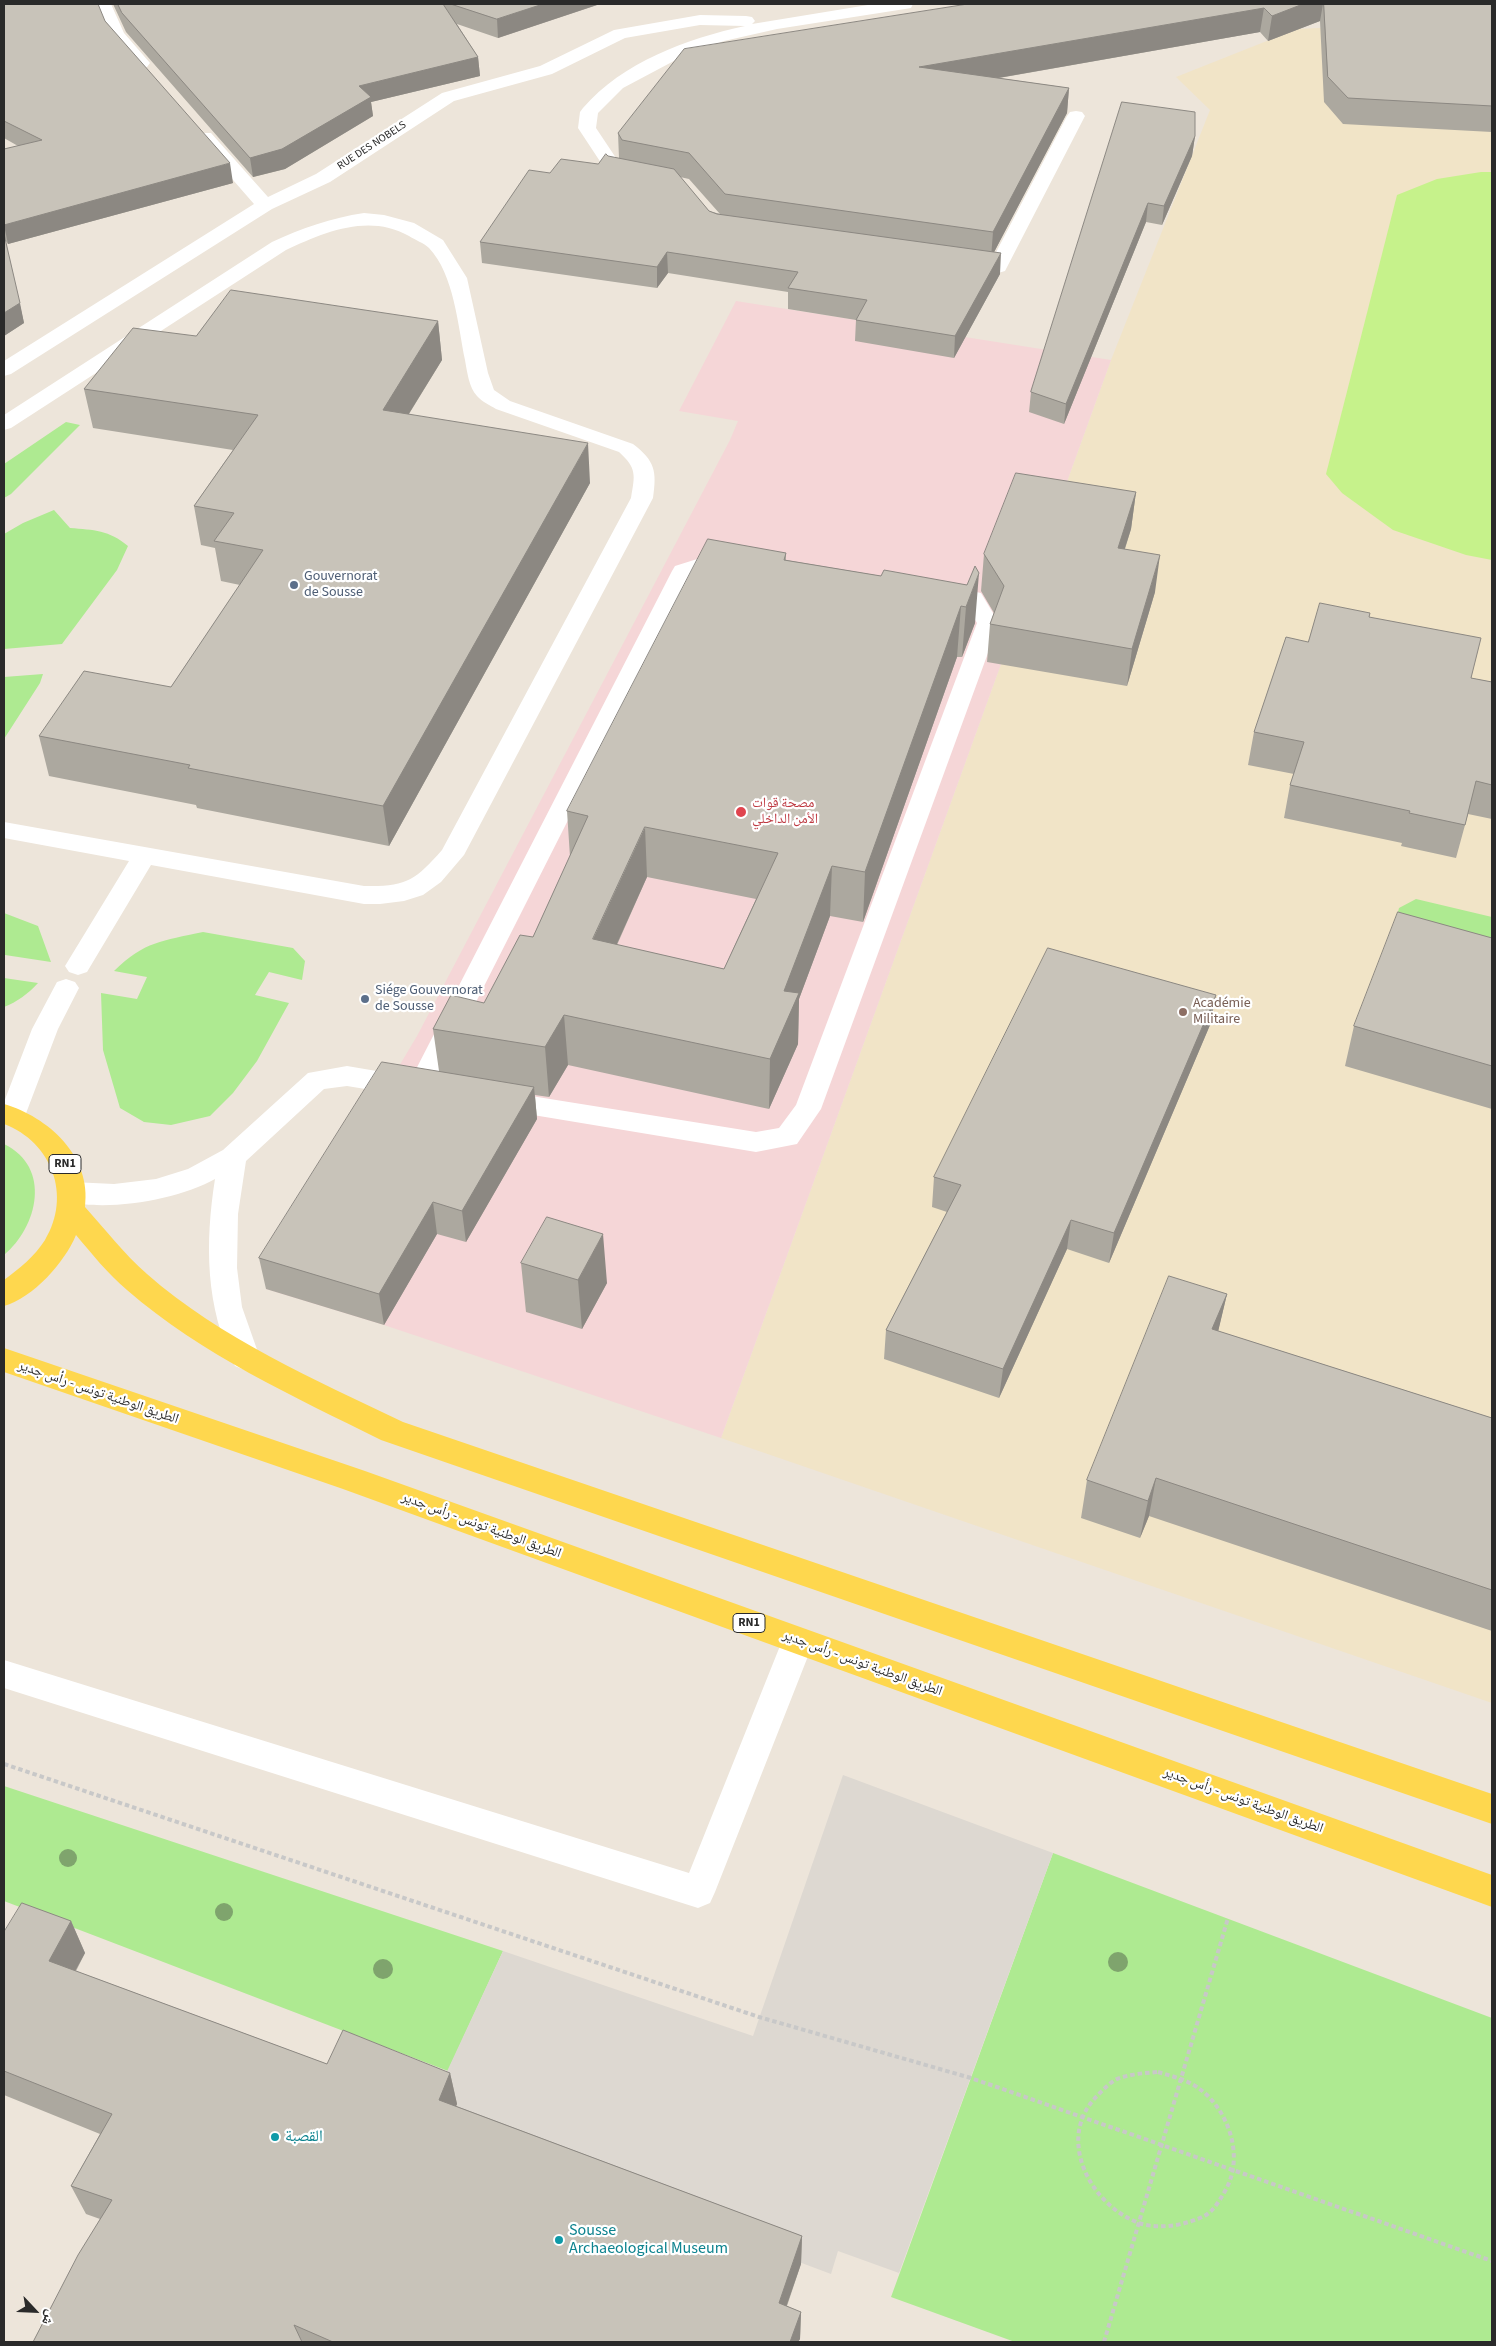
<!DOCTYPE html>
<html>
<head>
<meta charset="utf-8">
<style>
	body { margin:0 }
	#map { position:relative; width:1496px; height:2346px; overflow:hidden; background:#ede5da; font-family:"Source Sans 3","Noto Naskh Arabic",sans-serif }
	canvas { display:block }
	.frame { position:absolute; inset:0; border:5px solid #2a2a2a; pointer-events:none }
	.north { position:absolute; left:10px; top:2286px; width:50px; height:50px; -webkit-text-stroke:4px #fff; paint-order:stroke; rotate:115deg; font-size:14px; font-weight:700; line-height:20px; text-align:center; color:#2a2a2a }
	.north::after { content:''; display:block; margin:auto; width:18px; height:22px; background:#2a2a2a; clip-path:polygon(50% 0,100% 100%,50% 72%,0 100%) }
</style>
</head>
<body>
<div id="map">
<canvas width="1496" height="2346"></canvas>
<div class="frame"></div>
<div class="north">ش</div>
</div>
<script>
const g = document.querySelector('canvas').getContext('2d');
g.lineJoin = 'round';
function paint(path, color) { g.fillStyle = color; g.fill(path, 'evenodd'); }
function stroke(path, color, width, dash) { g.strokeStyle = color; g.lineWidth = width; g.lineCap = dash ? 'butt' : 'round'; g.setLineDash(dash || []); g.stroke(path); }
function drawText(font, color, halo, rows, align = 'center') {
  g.font = font + ' "Source Sans 3","Noto Naskh Arabic",sans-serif'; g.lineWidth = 4.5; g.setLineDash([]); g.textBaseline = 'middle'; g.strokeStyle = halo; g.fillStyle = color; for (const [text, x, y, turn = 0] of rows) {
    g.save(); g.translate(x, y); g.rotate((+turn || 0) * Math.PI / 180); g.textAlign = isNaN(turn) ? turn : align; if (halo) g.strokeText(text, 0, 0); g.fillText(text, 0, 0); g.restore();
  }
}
paint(new Path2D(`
	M1492,20V1703L721,1438L1111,360L1210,110L1176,77L1297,29Z`), '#f1e4c7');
paint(new Path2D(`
	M736,301L1111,360L721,1438L384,1325L266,1289L417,1036L730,440L738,421L679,411Z`), '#f5d6d7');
paint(new Path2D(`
	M66,422L80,425L11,494L4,498V464Z
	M54,510L70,528C94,530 109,530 128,546L117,570L62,644L4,649V534L23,523Z
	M43,674L40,683L4,739V677Z
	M1416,899L1492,917V982L1388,952L1399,908Z
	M4,913L38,926L51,962L5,955L4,958Z
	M203,932L293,948L305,961L302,980L269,972L255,995L289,1003L257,1061L233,1093L210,1116L171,1125L144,1122L120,1108L103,1050L101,993L137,999L147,977L114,971C145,941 162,941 203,932Z
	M4,978L38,983C28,994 17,1002 4,1007Z
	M4,1144C52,1167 38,1227 4,1255Z
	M4,1786L503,1951L448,2071L4,1901Z
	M1053,1853L1492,2018V2342H1015L891,2297Z`), '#aeea91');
paint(new Path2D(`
	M1481,172H1492V560L1466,555L1393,530L1342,493L1326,474L1397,195L1437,179Z`), '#c6f28b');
paint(new Path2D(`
	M843,1775L1053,1853L899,2273L838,2251L831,2274L615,2193L436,2095L503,1951L753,2036Z`), '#ddd8d1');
stroke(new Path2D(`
	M4,1764L759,2017L971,2078L1492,2261
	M1158,2072C1171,2076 1185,2079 1197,2087C1229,2109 1245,2157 1225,2191C1220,2200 1214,2210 1206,2215C1187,2225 1160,2230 1139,2223C1090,2205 1055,2138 1097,2096C1103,2090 1109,2083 1117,2079C1130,2074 1144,2073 1158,2072Z
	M1104,2342L1228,1918`), '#c8c8c8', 4, [4.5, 3]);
paint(new Path2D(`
	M364,213L384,215L414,223L443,240L467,278L488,373L494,390L510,401L633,444C655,461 657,471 653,498L464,855L441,882L423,895L404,901L380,904H364L151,865L87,972L78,975L69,972L65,966L129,861L4,838V822L364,886C405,887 415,881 442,850L631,498C635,475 637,468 619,452L496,409C490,405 482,402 477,396C469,388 467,371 465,360C458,326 454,274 429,248C424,243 415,240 409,236C369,213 324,232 286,250L11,428L4,430V415L272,242C302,228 331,218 364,213Z
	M729,549L737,551L740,556L737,561L692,575L429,1095L420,1098L347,1086L324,1089L246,1161L238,1214L237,1268L242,1307L260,1358L255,1366L245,1370L235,1366C205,1308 205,1242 215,1179C178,1200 103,1213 62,1200L58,1193L62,1186L72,1182L114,1184L156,1179L188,1169L223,1150L308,1073L347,1066L412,1077L672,571L675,566Z
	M943,585L981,593L999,623L821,1109L797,1144L756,1152L491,1108L487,1101L491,1094L500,1091L756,1132L779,1128L796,1105L977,623L965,603L935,597L932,592L935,587Z
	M66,979L75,982L79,988L58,1029L25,1116L22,1123L12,1126L4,1123V1102L32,1029L57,982Z
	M798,1627L809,1631L814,1641L715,1892L710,1903L698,1908L4,1688V1660L689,1873L782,1641L787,1631Z`), '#fff');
paint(new Path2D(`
	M95,4H111L124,33L150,63L147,67H135L107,35Z
	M874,4H913L911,8L905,9L777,29L724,41L687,54L623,88L598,113L596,128L622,167L639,170L641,174L639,178L632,180L609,175L578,128L580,112L583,108C623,62 686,39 745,26L700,25L625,38L552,74L454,101L330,182L272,209L11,374L4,376V361L254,204L199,141L196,137L199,133H211L268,197L316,174L442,93L540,66L614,30L700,15L746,16L752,17L755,21L752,24Z
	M1076,111L1082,112L1085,116L1005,271L998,273L960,267L957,263L960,259L967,257L992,260L1067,116L1070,112Z`), '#fff');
paint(new Path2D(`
	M4,1104C48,1117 92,1156 85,1207C105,1229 124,1254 147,1274C221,1339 314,1379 403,1422L1492,1794V1824L381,1440C293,1396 202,1355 127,1290C108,1274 92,1254 76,1235C65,1262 33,1298 4,1306V1280C19,1269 35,1256 45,1240C72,1196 52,1142 4,1124Z
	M4,1348L365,1471L1492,1875V1907L343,1489L4,1372Z`), '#fed74e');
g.fillStyle = '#7fa46d';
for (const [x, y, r] of [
	[68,1858,9],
	[224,1912,9],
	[1118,1962,10],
	[383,1969,10]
]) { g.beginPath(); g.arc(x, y, r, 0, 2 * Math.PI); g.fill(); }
paint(new Path2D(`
	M4,4L105,21L233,183L8,244L5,240L24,323L4,336V149L18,146L4,138Z
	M113,4H600L498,38L457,24L478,57L480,76L371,102L373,116L285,169L253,177L126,32Z
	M968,4H1492V132L1343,124L1324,102L1320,21L1268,41L1260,32L999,78L1069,88L1067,113L994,252L1000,274L954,358L855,341L856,320L788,309V292L668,273L657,288L482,263L480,242L550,173L598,164L619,158L618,133ZM680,177L689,179L720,214L709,211Z
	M1122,102L1195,136L1192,156L1162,225L1146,222L1064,424L1029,412L1031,392Z
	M438,321L442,360L409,414L590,483L389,846L197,808L196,805L49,776L39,736L171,687L240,585L221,581L215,548L201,545L194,506L233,450L93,428L84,389L196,336Z
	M1136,492L1131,529L1125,549L1155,592L1127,686L987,662L990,624L994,613L981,591L984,554Z
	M786,553V560L881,576L967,585L975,623L962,657H957L863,922L830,916L799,999L798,1044L769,1109L568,1065L549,1097L535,1095L537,1119L466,1242L437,1234L384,1325L266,1289L259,1258L439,1071L433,1029L484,1003L533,937L570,857L567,811ZM647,877L756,899L724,969L617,945Z
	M1369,617L1471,678L1492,682V819L1468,814L1456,858L1401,846L1402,843L1284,818L1290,785L1294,774L1248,765L1254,732Z
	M1492,938V1109L1345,1066L1354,1026Z
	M1210,1025L1109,1263L1067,1249L999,1398L884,1359L886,1330L947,1212L932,1207L934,1177Z
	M521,1263L607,1283L582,1329L526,1312Z
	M1227,1294L1218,1331L1492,1418V1631L1149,1516L1140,1538L1081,1518L1087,1480Z
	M71,1921L85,1953L76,1971L327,2064L450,2073L457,2104L456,2106L802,2236L801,2264L787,2306L801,2312L800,2339L798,2342H33L100,2219L86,2214L71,2186L100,2134L4,2095V1932Z`), '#aca89f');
paint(new Path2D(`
	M543,4H600L498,38L497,19Z
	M1303,4H1323L1320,21L1268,41L1272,16Z
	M1264,8L1260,32L918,92L919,67Z
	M478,57L480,76L371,102L373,116L285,169L253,177L250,158L359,86Z
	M1069,88L1067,113L991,258L993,232Z
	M1195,136L1192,156L1162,225L1164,206Z
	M230,163L233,183L8,244L4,225Z
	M1148,203L1146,222L1064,424L1066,404Z
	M667,252L668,273L657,288V267Z
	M1001,253L1000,274L954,358L955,336Z
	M20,303L24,323L4,336V313Z
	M438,321L442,360L387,449L383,410Z
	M588,443L590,483L389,846L383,806Z
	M1136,492L1131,529L1113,585L1118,548Z
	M1160,555L1155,592L1127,686L1132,649Z
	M979,573L975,623L962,657L966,607Z
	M961,606L957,657L863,922L865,872Z
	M645,827L647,877L596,990L593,939Z
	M832,866L830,916L799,999L798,1044L769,1109L770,1059L784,991Z
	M1216,995L1210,1025L1109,1263L1114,1233Z
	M564,1015L568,1065L549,1097L545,1047Z
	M534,1087L537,1119L466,1242L462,1211Z
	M433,1202L437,1234L384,1325L379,1294Z
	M1071,1220L1067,1249L999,1398L1003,1369Z
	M603,1234L607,1283L582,1329L578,1280Z
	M1227,1294L1218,1332L1212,1329Z
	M1156,1478L1149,1516L1140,1538L1148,1501Z
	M71,1921L85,1953L63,1993L49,1961Z
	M450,2073L457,2104L446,2130L439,2100Z
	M802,2236L801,2264L778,2330L779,2303Z
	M801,2312L800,2339L798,2342H790Z`), '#8c8882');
const building = new Path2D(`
	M4,4H98L105,21L230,163L4,225V149L42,140L4,121Z
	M118,4H443L478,57L359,86L371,97L282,149L250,158L122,13Z
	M451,4H543L497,19Z
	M968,4H1303L1272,16L1264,8L919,67L1069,88L993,232L725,194L689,153L622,140L618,133L684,49Z
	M1324,4H1492V106L1348,98L1328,77Z
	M1122,102L1195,112V136L1164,206L1148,203L1066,404L1031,392Z
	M606,154L608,156L674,169L709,211L717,214L1001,253L955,336L856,320L867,300L788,288L798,272L667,252L657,267L480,242L529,170L550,173L561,159L598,164Z
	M4,234L20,303L4,313Z
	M231,290L438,321L383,410L588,443L383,806L188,768L190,765L39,736L84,671L171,687L263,550L214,541L234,513L194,506L258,415L84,389L133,328L196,336Z
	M1016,473L1136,492L1118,548L1160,555L1132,649L990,624L1004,586L984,554Z
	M708,539L786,553L784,560L881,576L884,570L967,585L975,566L979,573L966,607L961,606L865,872L832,866L784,991L799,993L770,1059L564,1015L545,1047L433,1029L451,995L484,1003L520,935L533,937L588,816L567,811ZM645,827L778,853L724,969L593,939Z
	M1320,603L1370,613L1369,617L1481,638L1471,678L1492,682V785L1476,781L1465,825L1409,813L1410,811L1290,785L1304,742L1254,732L1286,637L1308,642Z
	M1398,912L1492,938V1066L1354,1026Z
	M1048,948L1216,995L1114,1233L1071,1220L1003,1369L886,1330L961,1185L934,1177Z
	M382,1062L534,1087L462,1211L433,1202L379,1294L259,1258Z
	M547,1217L603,1234L578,1280L521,1263Z
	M1169,1276L1227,1294L1212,1329L1492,1418V1590L1156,1478L1148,1501L1087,1480Z
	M22,1903L71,1921L49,1961L327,2064L343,2030L450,2073L439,2100L802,2236L779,2303L801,2312L790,2342H333L294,2325L302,2342H33L78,2255L112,2200L71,2186L112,2114L4,2071V1932Z`);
paint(building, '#c8c3b9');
stroke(building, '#8c8882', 1);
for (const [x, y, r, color] of [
	[294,585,5,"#5c6f8a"],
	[741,812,6,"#e0444e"],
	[365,999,5,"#5c6f8a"],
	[1183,1012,5,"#8d6e63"],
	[275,2137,5,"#0f9aa8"],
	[559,2240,5,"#0f9aa8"]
]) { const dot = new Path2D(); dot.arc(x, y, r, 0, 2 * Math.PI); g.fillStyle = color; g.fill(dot); stroke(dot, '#fff', 2); }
drawText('11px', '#2a2a2a', '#fff', [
	["RUE DES NOBELS",372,146,-33]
]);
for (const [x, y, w] of [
	[65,1164,32],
	[749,1623,32]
]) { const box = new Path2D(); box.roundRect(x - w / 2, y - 9.5, w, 19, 4); g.fillStyle = '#fff'; g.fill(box); stroke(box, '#2a2a2a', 1); }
drawText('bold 12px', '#2a2a2a', null, [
	["RN1",65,1164],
	["RN1",749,1623]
]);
drawText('14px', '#4e5e75', '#fff', [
	["Gouvernorat",304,577],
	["de Sousse",304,593],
	["Siége Gouvernorat",375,991],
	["de Sousse",375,1007]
], 'left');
drawText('14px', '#be3a42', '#fff', [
	["مصحة قوات",752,804],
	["الأمن الداخلي",752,820]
], 'left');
drawText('14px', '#785e54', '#fff', [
	["Académie",1193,1004],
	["Militaire",1193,1020]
], 'left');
drawText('14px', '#2a2a2a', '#fff', [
	["الطريق الوطنية تونس - رأس جدير",98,1393,19],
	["الطريق الوطنية تونس - رأس جدير",481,1526,20],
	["الطريق الوطنية تونس - رأس جدير",862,1664,20],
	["الطريق الوطنية تونس - رأس جدير",1243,1801,20]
]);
drawText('16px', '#0d838f', '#fff', [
	["القصبة",285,2137],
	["Sousse",569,2231],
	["Archaeological Museum",569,2249]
], 'left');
</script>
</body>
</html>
